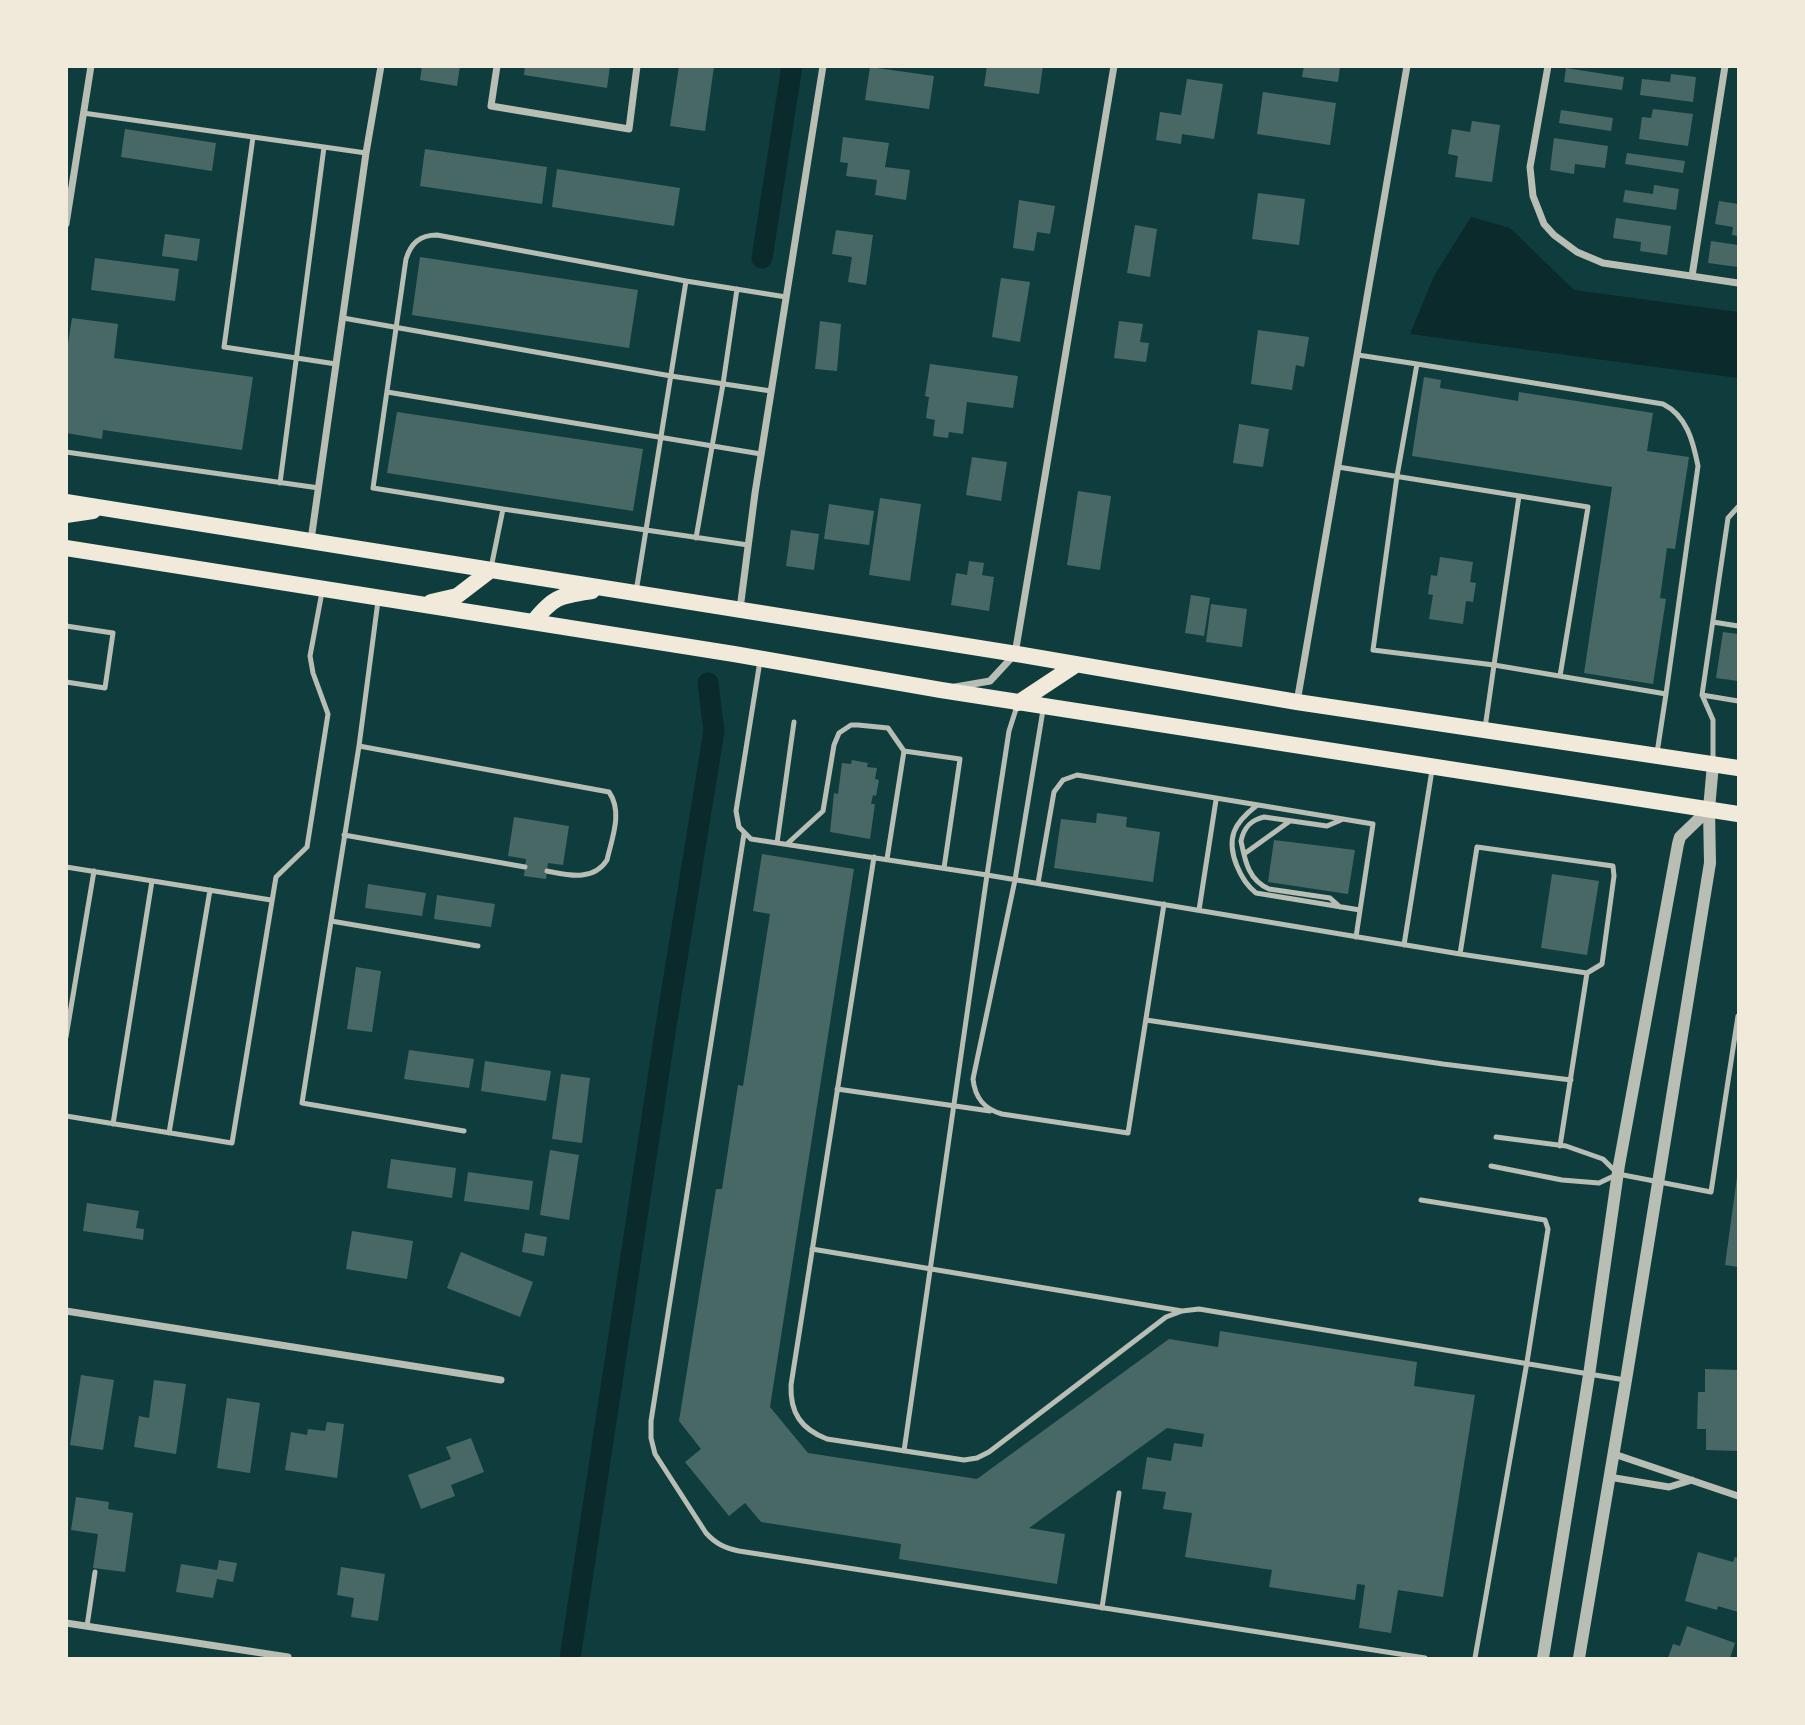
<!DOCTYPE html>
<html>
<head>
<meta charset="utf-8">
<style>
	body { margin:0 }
	#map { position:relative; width:1805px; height:1725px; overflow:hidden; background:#0f3d3e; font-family:"Noto Sans",sans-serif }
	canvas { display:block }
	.frame { position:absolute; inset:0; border:68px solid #f1e9da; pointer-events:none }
</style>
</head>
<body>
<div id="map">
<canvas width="1805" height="1725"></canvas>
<div class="frame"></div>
</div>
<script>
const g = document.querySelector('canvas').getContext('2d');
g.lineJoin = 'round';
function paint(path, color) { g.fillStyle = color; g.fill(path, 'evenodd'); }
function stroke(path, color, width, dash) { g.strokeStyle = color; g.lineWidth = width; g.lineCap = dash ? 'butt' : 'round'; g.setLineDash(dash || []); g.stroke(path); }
paint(new Path2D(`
	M1471,217L1510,228L1574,290L1738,312V378L1410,334L1434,276Z`), '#0a2a2b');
stroke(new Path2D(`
	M762,258L792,66
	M570,1658L666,1026L714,731L708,683`), '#0a2a2b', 21);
paint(new Path2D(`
	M422,66H460L457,86L420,80Z
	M525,66H610L607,88L524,75Z
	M679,66H714L705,131L670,126Z
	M987,66H1043L1039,94L984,86Z
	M1304,66H1340L1338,82L1302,77Z
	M870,67L934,76L929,109L865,100Z
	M1566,68L1624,77L1622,90L1564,82Z
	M1671,74L1696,77L1693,102L1640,95L1642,79L1670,82Z
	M1187,79L1223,84L1214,139L1182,134L1181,144L1156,140L1160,112L1181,115Z
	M1263,92L1336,103L1330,145L1257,134Z
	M1653,109L1693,114L1688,146L1639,139L1642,117L1651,118Z
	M1561,110L1613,118L1611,131L1559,123Z
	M1472,121L1500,125L1492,182L1455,177L1458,156L1448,154L1452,129L1470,132Z
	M125,129L216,143L212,171L121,157Z
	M843,137L889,143L885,167L910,170L906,200L875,195L877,180L846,176L848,163L840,162Z
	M1554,138L1608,146L1605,168L1575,164L1574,174L1550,170Z
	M425,149L547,167L542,204L420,186Z
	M1627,153L1685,161L1683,173L1625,164Z
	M557,169L680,188L674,226L552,207Z
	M1654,185L1679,189L1676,210L1623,202L1625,190L1653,194Z
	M1258,193L1305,199L1299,245L1252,239Z
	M1019,200L1055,206L1050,234L1037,232L1034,251L1013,248Z
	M1719,201L1738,204V236L1732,235L1733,227L1715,224Z
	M1616,218L1671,226L1667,255L1640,251L1641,242L1613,238Z
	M1135,225L1157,229L1150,277L1127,273Z
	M836,230L873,235L866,285L848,282L852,257L832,254Z
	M165,234L200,239L197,261L162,256Z
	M1711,241L1738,245V267L1708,263Z
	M420,257L638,290L629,348L412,315Z
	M95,258L179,269L175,301L91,290Z
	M1001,278L1030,282L1020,342L992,337Z
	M72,318L118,324L114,358L253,377L242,450L103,430L102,439L66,433V356Z
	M820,321L841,324L837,371L815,369Z
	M1119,321L1143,324L1140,342L1149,343L1146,362L1114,358Z
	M1258,330L1309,337L1304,367L1296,365L1292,390L1251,384Z
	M930,364L1018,376L1013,408L967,402L963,434L949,432L948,438L933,436L935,420L926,418L929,397L925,396Z
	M1424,377L1441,380L1440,388L1518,401L1519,392L1653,413L1647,451L1689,457L1675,549L1667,548L1660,598L1666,599L1653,684L1584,673L1612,487L1412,456Z
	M397,412L643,449L633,511L387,473Z
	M1239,424L1269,429L1263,467L1233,463Z
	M972,457L1007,462L1001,501L966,495Z
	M1078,491L1111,496L1100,570L1067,565Z
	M880,498L921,504L910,581L869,575Z
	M829,504L874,511L869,545L824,539Z
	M791,530L819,534L814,570L786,566Z
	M1440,557L1473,562L1470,582L1476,583L1473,602L1466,601L1463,624L1429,619L1433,595L1428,594L1431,575L1437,576Z
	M969,561L984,563L982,575L994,577L989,611L951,605L956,573L967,575Z
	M1191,595L1210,598L1204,636L1185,633Z
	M1211,604L1247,609L1242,647L1206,642Z
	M1723,632L1738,634V681L1716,678Z
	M852,760L868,763L867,767L877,768L875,779L879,780L876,796L873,795L871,804H875L870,839L830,832L834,793L838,794L842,763L851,764Z
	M1097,813L1127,817L1126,827L1160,832L1153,882L1054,868L1061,819L1096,823Z
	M514,817L569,826L563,865L548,863L546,879L524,876L526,859L508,856Z
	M1274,840L1355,850L1348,894L1268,882Z
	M762,854L854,869L770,1407L808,1453L977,1479L1169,1339L1218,1347L1220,1331L1417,1362L1414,1386L1475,1395L1443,1597L1398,1590L1391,1633L1359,1628L1365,1585L1357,1584L1355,1600L1269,1587L1272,1570L1185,1557L1192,1513L1163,1509L1166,1492L1142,1489L1147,1457L1171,1461L1174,1443L1202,1447L1204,1434L1167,1428L1029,1528L1065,1534L1057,1584L899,1559L901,1544L761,1522L745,1503L729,1516L685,1462L701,1449L679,1421L716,1189H722L738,1085L743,1086L770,914L753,911Z
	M1552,874L1599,881L1587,955L1541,948Z
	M368,884L426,893L422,916L365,908Z
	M437,895L495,904L491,927L434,919Z
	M356,967L381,971L372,1032L347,1029Z
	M409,1050L474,1059L469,1088L404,1079Z
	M485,1061L551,1071L546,1101L481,1091Z
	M561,1074L590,1078L582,1143L552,1139Z
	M550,1150L579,1155L569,1220L540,1215Z
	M391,1159L456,1168L452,1198L387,1188Z
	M468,1172L533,1181L529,1210L464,1201Z
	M1737,1177H1738V1267L1725,1265Z
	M87,1203L139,1211L136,1228L144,1229L143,1240L83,1231Z
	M352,1231L413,1241L407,1279L346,1269Z
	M525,1233L547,1237L544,1256L522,1252Z
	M461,1252L533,1282L520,1317L447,1288Z
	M1705,1369L1738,1370V1451L1706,1450V1429H1697L1698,1392H1705Z
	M81,1375L114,1380L103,1450L70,1445Z
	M154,1380L186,1384L176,1454L134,1447L139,1416L149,1418Z
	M227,1398L260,1403L250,1473L217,1468Z
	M327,1422L344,1424L337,1478L285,1470L291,1432L307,1435L308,1429L325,1431Z
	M471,1438L484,1472L451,1485L455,1496L421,1509L408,1475L451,1459L446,1447Z
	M76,1497L109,1502L108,1509L133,1513L125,1572L93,1568L98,1534L71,1530Z
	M1698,1552L1733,1562L1735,1557L1738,1558V1612L1718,1606L1717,1610L1685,1601Z
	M219,1560L237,1563L233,1582L217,1579L213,1598L176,1592L181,1564L217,1570Z
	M341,1567L385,1574L378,1621L351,1617L354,1598L337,1595Z
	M1687,1626L1735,1643L1730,1658H1668L1673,1644L1680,1646Z`), '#486865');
stroke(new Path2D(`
	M83,113L324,147L280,483
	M253,137L224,347L336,364
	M324,147L366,153
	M686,281L437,235C420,235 411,243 406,259L373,488L503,509L748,545
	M343,318L671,376L771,391
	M1358,355L1417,364L1397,476L1373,650L1494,665L1519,496
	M1417,364L1663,404C1687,416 1693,441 1698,466L1666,694
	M387,392L761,454
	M66,452L319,488
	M1338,467L1588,507L1560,676
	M696,538L723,384L737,289
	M491,568L503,509
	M636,592L686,281L786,297
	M378,601L359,746L609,792C623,812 612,838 607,860C593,882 568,875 547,871
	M1713,622L1738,626
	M66,626L113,633L105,688L66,682
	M760,661L736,811L739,827L751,839L987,875L1009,731L1017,706
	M1702,695L1738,701
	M1043,710L1015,880L973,1079C975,1098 984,1109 1002,1114L1128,1133L1164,904
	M1485,728L1494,665L1666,694L1657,753
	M359,746L302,1103L464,1131
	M1713,761V720L1702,695L1728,518L1738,507
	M1256,806C1247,813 1238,821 1234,832C1227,852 1241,881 1256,893L1360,910
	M744,834L651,1421V1438L655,1454L706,1533C716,1544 725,1548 739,1551L1425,1658
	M344,835L525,867
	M777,843L794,722
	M787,844L823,811L834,745L839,733L851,725H858L888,728L904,751L960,759L944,868
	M1244,854L1290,821
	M874,857L791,1385C790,1413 801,1429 827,1439L964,1460L977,1458L989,1452L1166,1317L1182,1311L1199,1309L1625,1380
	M887,859L904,751
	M66,867L271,900
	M1038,883L1054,792L1063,780L1077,775L1373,824L1356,937
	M1340,907L1330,898L1269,889C1248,880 1245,860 1241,841C1244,827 1251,820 1264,817L1327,826L1341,820
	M1199,910L1216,800
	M331,921L478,946
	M1404,945L1432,770
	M1146,1020L1443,1064L1571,1080
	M66,1037L94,871
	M837,1089L990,1111
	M66,1116L232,1143L276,877L307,847L328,714L313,673L310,656L322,592
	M113,1124L152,881
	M169,1133L210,890
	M1496,1137L1566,1146L1603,1159L1618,1174L1711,1192L1738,1016
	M1560,1146L1587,973L1602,964L1614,876L1613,866L1477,847L1460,954L1587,973
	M1491,1166L1562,1180L1599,1183L1618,1174
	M1421,1200L1545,1220L1548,1229L1527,1362L1475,1658
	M812,1249L1182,1311
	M904,1451L987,875L1460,954
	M1102,1608L1119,1493
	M87,1626L95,1572`), '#b8beb3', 5);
stroke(new Path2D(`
	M497,66L491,106L629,129L637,66
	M1548,66L1530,167L1533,196L1544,224L1554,235L1577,252L1603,263L1738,283
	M66,224L91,66
	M1692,276L1725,66
	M311,540L366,153L381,66
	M740,609L755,493L823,66
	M955,687L990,681L1015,654L1114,66
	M1297,702L1407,66
	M66,1311L501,1380
	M1614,1454L1738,1496
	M1609,1477L1669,1487L1692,1480
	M66,1623L288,1657`), '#b8beb3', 7);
stroke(new Path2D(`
	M1543,1658L1589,1375L1619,1165L1678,844L1680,837L1709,809
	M1579,1658L1626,1380L1710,863L1709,809L1713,764`), '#b8beb3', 12);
stroke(new Path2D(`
	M66,502L1023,655L1297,702L1738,768
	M66,515L93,511
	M66,548L734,654L941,690L1738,814
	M431,602L457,596L491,570
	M533,622C554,596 559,596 592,591
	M1018,703L1074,666`), '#f1e9da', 16);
</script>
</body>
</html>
